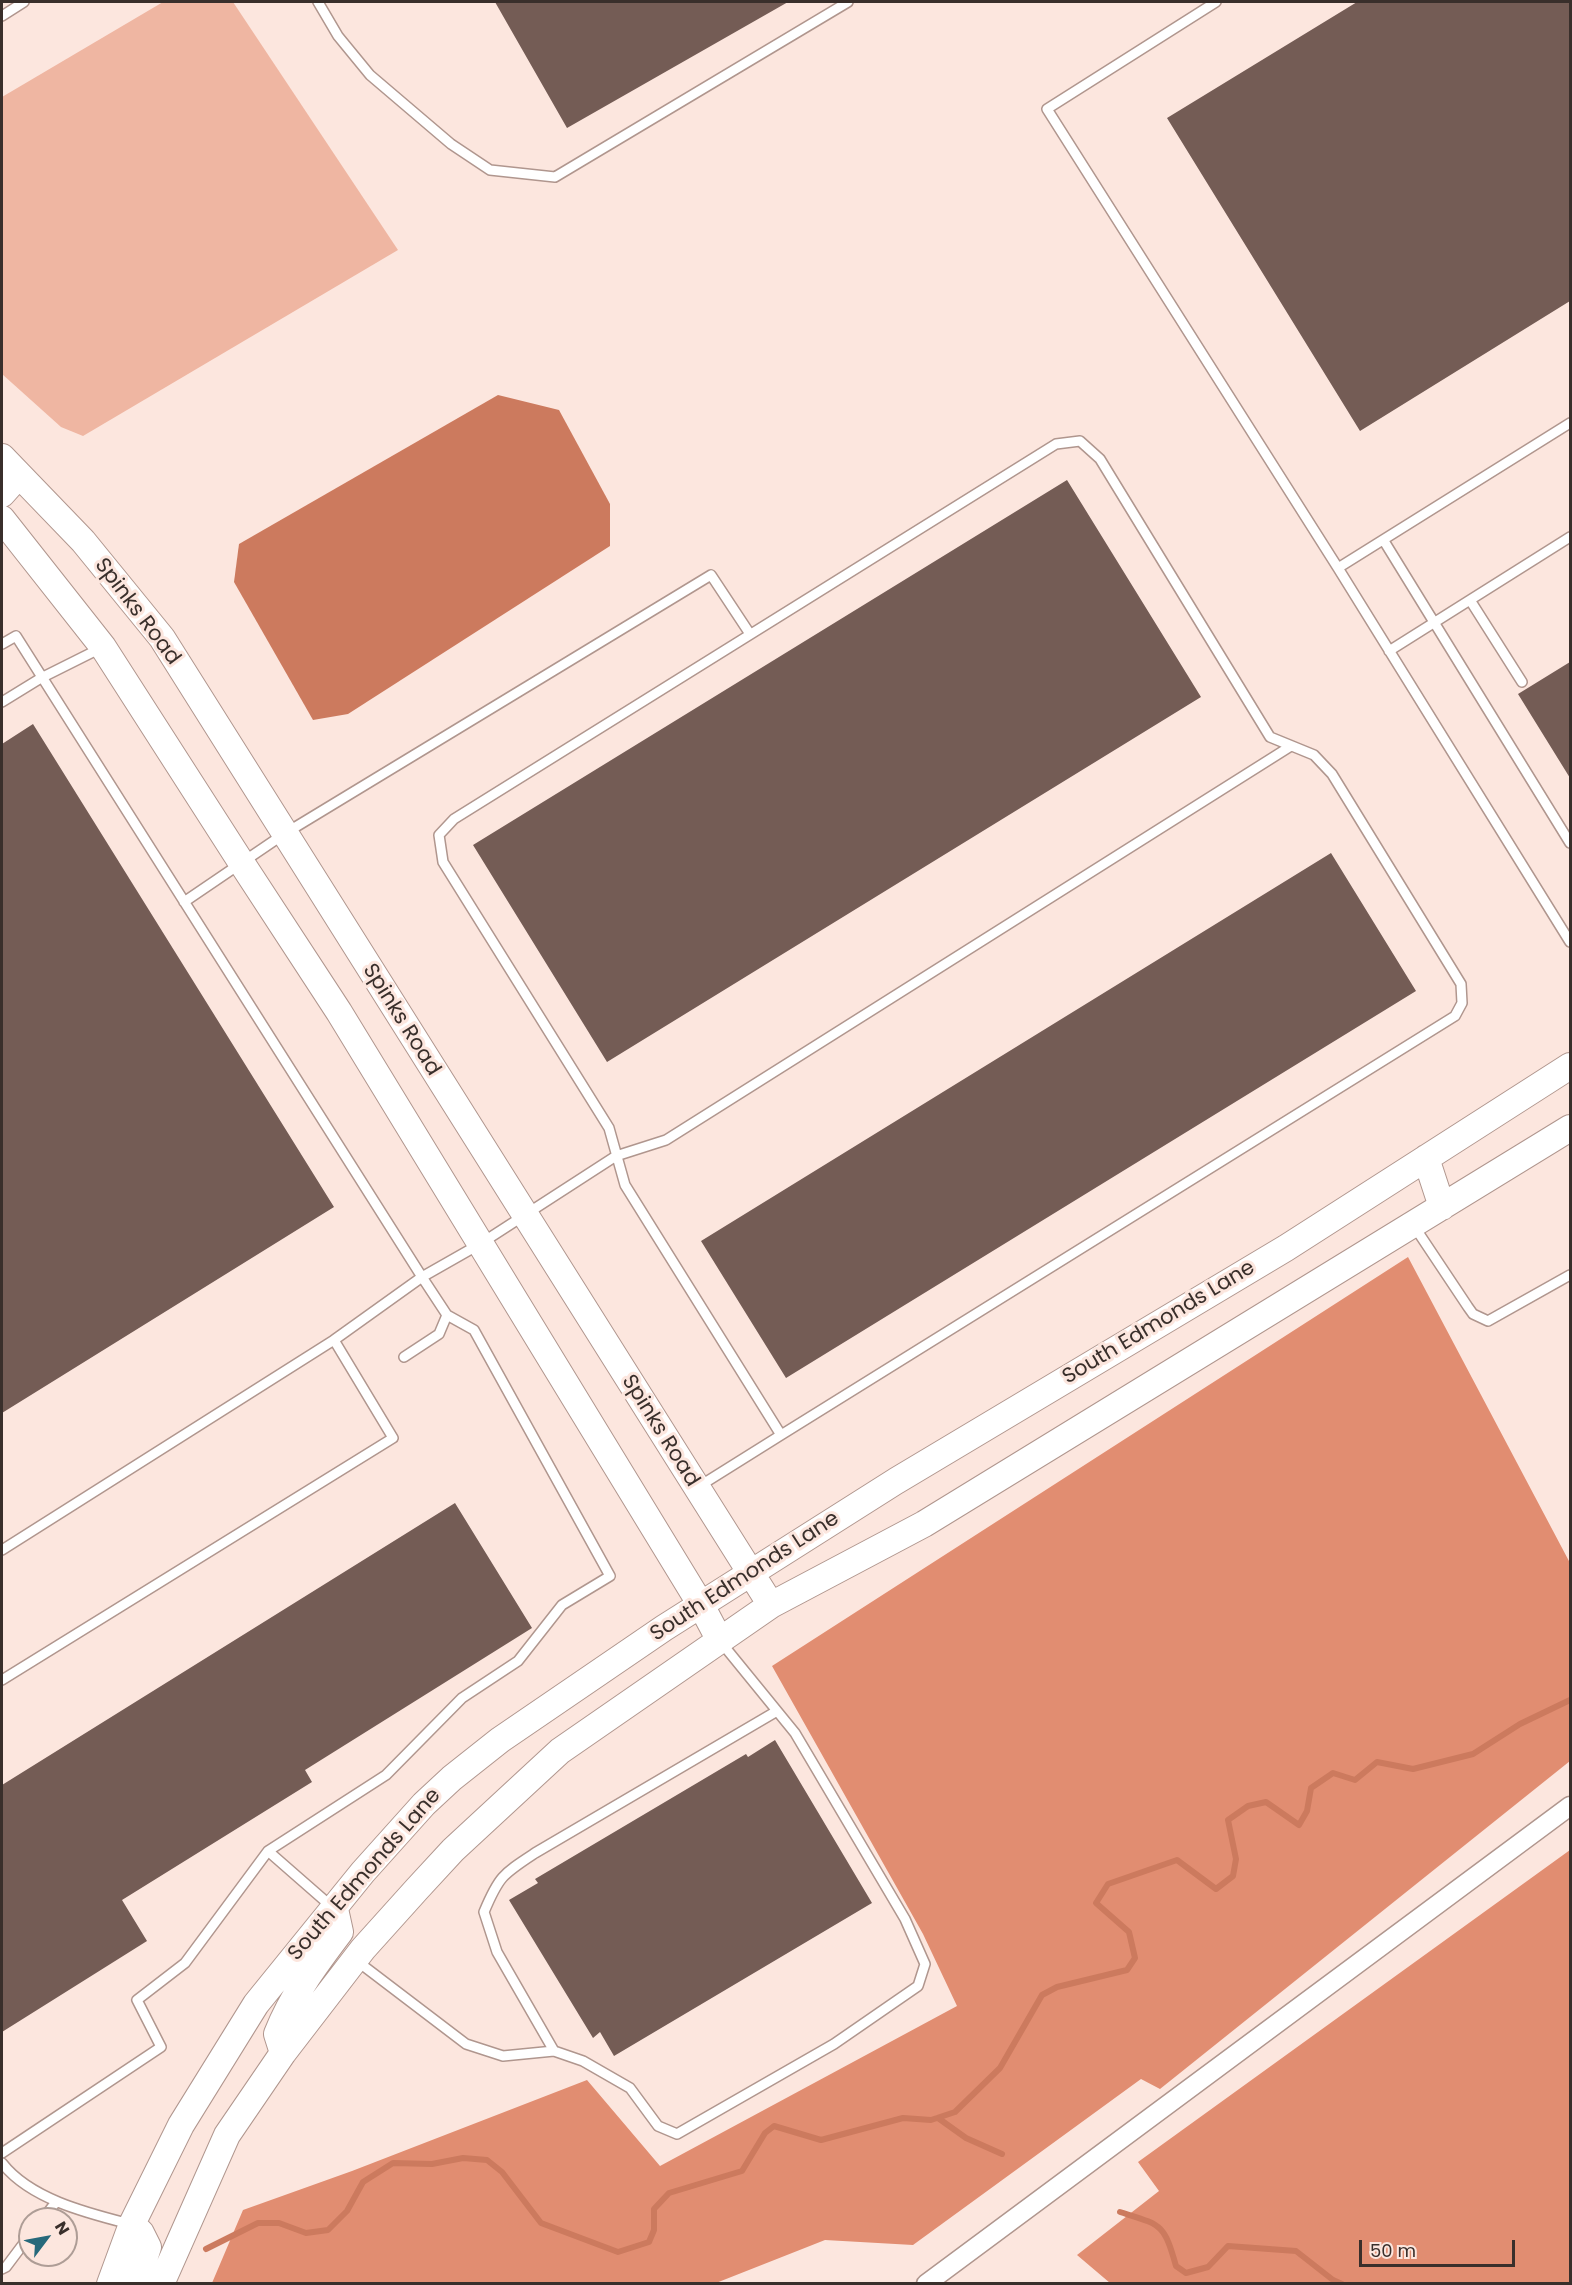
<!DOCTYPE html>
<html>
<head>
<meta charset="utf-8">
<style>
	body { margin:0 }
	#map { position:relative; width:1572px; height:2285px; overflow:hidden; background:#fce6de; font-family:Poppins,sans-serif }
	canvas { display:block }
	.frame { position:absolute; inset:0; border:3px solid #392f2b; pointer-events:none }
	.north { position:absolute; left:18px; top:2207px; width:60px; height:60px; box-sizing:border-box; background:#fce6de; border:2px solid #ae9d96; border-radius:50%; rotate:58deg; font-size:16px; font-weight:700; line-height:24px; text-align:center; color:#392f2b }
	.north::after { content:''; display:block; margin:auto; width:21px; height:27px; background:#26697b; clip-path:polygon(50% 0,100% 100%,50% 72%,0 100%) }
	.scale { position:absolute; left:1359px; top:2240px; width:156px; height:27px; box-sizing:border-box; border:3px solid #392f2b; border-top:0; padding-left:8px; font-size:18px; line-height:21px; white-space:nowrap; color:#392f2b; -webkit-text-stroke:4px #fce6de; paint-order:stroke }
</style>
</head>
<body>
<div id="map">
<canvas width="1572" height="2285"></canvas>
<div class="frame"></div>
<div class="north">N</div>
<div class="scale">50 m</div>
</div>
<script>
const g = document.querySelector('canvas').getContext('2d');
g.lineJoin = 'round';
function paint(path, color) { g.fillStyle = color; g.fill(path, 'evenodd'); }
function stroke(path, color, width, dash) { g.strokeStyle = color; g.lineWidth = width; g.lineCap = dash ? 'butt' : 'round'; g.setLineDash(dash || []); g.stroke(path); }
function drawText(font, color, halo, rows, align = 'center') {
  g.font = font + ' Poppins,sans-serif'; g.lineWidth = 6; g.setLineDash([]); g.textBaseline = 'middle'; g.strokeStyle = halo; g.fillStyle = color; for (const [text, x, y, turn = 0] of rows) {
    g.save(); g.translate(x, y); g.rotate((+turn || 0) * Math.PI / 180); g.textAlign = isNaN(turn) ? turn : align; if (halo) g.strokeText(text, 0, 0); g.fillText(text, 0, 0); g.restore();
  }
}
paint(new Path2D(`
	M163,2H233L398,250L83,436L61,427L2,374V97Z`), '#efb6a2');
paint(new Path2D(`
	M1408,1257L1570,1563V1761L1160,2089L1141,2079L913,2245L825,2240L716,2283H212L243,2210L352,2171L587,2080L660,2166L957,2006L923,1934L772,1666Z
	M1570,1850V2283H1110L1077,2255L1159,2191L1138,2162Z`), '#e18d71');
paint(new Path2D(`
	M498,395L559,410L610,504V546L348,714L313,720L234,582L239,544Z`), '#cc7a5e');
stroke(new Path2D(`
	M938,2118L966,2138L1002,2154
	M1120,2212C1161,2225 1164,2223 1176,2266L1186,2273L1208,2267L1228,2246L1296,2251L1333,2280L1342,2284
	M206,2249L258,2223H279L306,2233L328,2230L347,2211L363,2182L393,2163L432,2164L463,2158L487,2160L502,2172L541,2223L618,2252L649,2242L654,2230V2209L669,2193L742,2171L765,2133L774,2126L821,2140L903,2118L931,2120L955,2112L1000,2068L1042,1995L1057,1987L1127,1970L1135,1958L1129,1932L1096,1903L1108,1884L1177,1860L1216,1889L1233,1876L1236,1859L1228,1820L1248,1806L1266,1802L1299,1825L1307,1811L1311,1788L1333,1773L1355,1780L1377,1762L1413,1769L1473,1754L1520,1724L1570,1700`), '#cc7a5e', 6);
paint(new Path2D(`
	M495,2H788L567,128Z
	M1357,2H1570V301L1360,431L1167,118Z
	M1067,480L1201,697L607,1062L473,845Z
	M1570,662V778L1518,694Z
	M33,724L334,1207L2,1413V744Z
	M1331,853L1416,991L786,1378L701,1241Z
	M455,1503L532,1628L305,1770L312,1782L122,1900L147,1941L2,2032V1785Z
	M775,1740L872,1903L614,2056L600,2032L593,2038L509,1900L538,1883L535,1879L746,1754L748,1757Z`), '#745c55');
const service = new Path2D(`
	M318,2L338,36L370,75L451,144L490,170L555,177L848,2
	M1216,2L1047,109L1338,568L1570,942
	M2,16L24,2
	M1384,541L1570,843
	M1338,568L1570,423
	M1470,600L1522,682
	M2,644L16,636L422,1277L334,1340L393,1438L2,1680
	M1389,651L1570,537
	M2,702L41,678L101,648
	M184,902L284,834L711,575L750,634
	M1414,1226L1468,1307L1473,1314L1488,1321L1570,1275
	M404,1357L439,1334L447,1315
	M698,1487L781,1435L1455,1016L1462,1003L1461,984L1332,774L1314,755L1270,737L1100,459L1080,441L1056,444L454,819L439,835L443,862L609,1128L625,1185L781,1435
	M2,1550L334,1340
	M268,1851L332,1907
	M357,1961L466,2044L503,2056L554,2051L583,2061L630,2088L658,2126L677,2134L834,2044L918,1986L925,1964L905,1919L795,1733L720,1641
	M554,2051L497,1952L484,1912C499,1876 503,1874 535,1853L777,1711
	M2,2153L161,2047L137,2000L185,1963L268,1851L386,1775L462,1698L518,1661L562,1605L610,1576L474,1330L447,1315L422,1277L480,1244L616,1156L666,1140L1291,746
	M2,2163C30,2199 87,2213 130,2224
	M43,2219L56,2202
	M2,2269L6,2267L30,2235`);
const minor = new Path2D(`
	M926,2284L1570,1806`);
const secondary = new Path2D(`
	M2,457L83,541L162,638L771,1605
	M2,494L19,475
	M2,519L103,647L241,862L339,1012L701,1605L719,1639
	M1426,1158L1442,1207
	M283,2053L277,2034C292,1996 315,1965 340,1932L335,1909
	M132,2224L141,2233L148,2247L136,2284
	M110,2284L132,2224L181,2125L256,2004L363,1872L424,1804L452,1778L500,1740L664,1628L896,1481L1286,1248L1570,1066
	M161,2284L227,2135L283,2053L363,1949L417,1889L453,1850L560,1751L771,1605L924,1524L1570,1128`);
stroke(service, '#b0968e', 12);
stroke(minor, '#b0968e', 21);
stroke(secondary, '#b0968e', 28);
stroke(service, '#fff', 9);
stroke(minor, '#fff', 18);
stroke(secondary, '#fff', 26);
drawText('21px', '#392f2b', '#fce6de', [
	["Spinks Road",137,612,53],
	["Spinks Road",401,1020,58],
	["South Edmonds Lane",1159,1323,-31],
	["Spinks Road",660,1431,58],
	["South Edmonds Lane",745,1577,-33],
	["South Edmonds Lane",365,1875,-49]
]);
</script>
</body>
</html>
